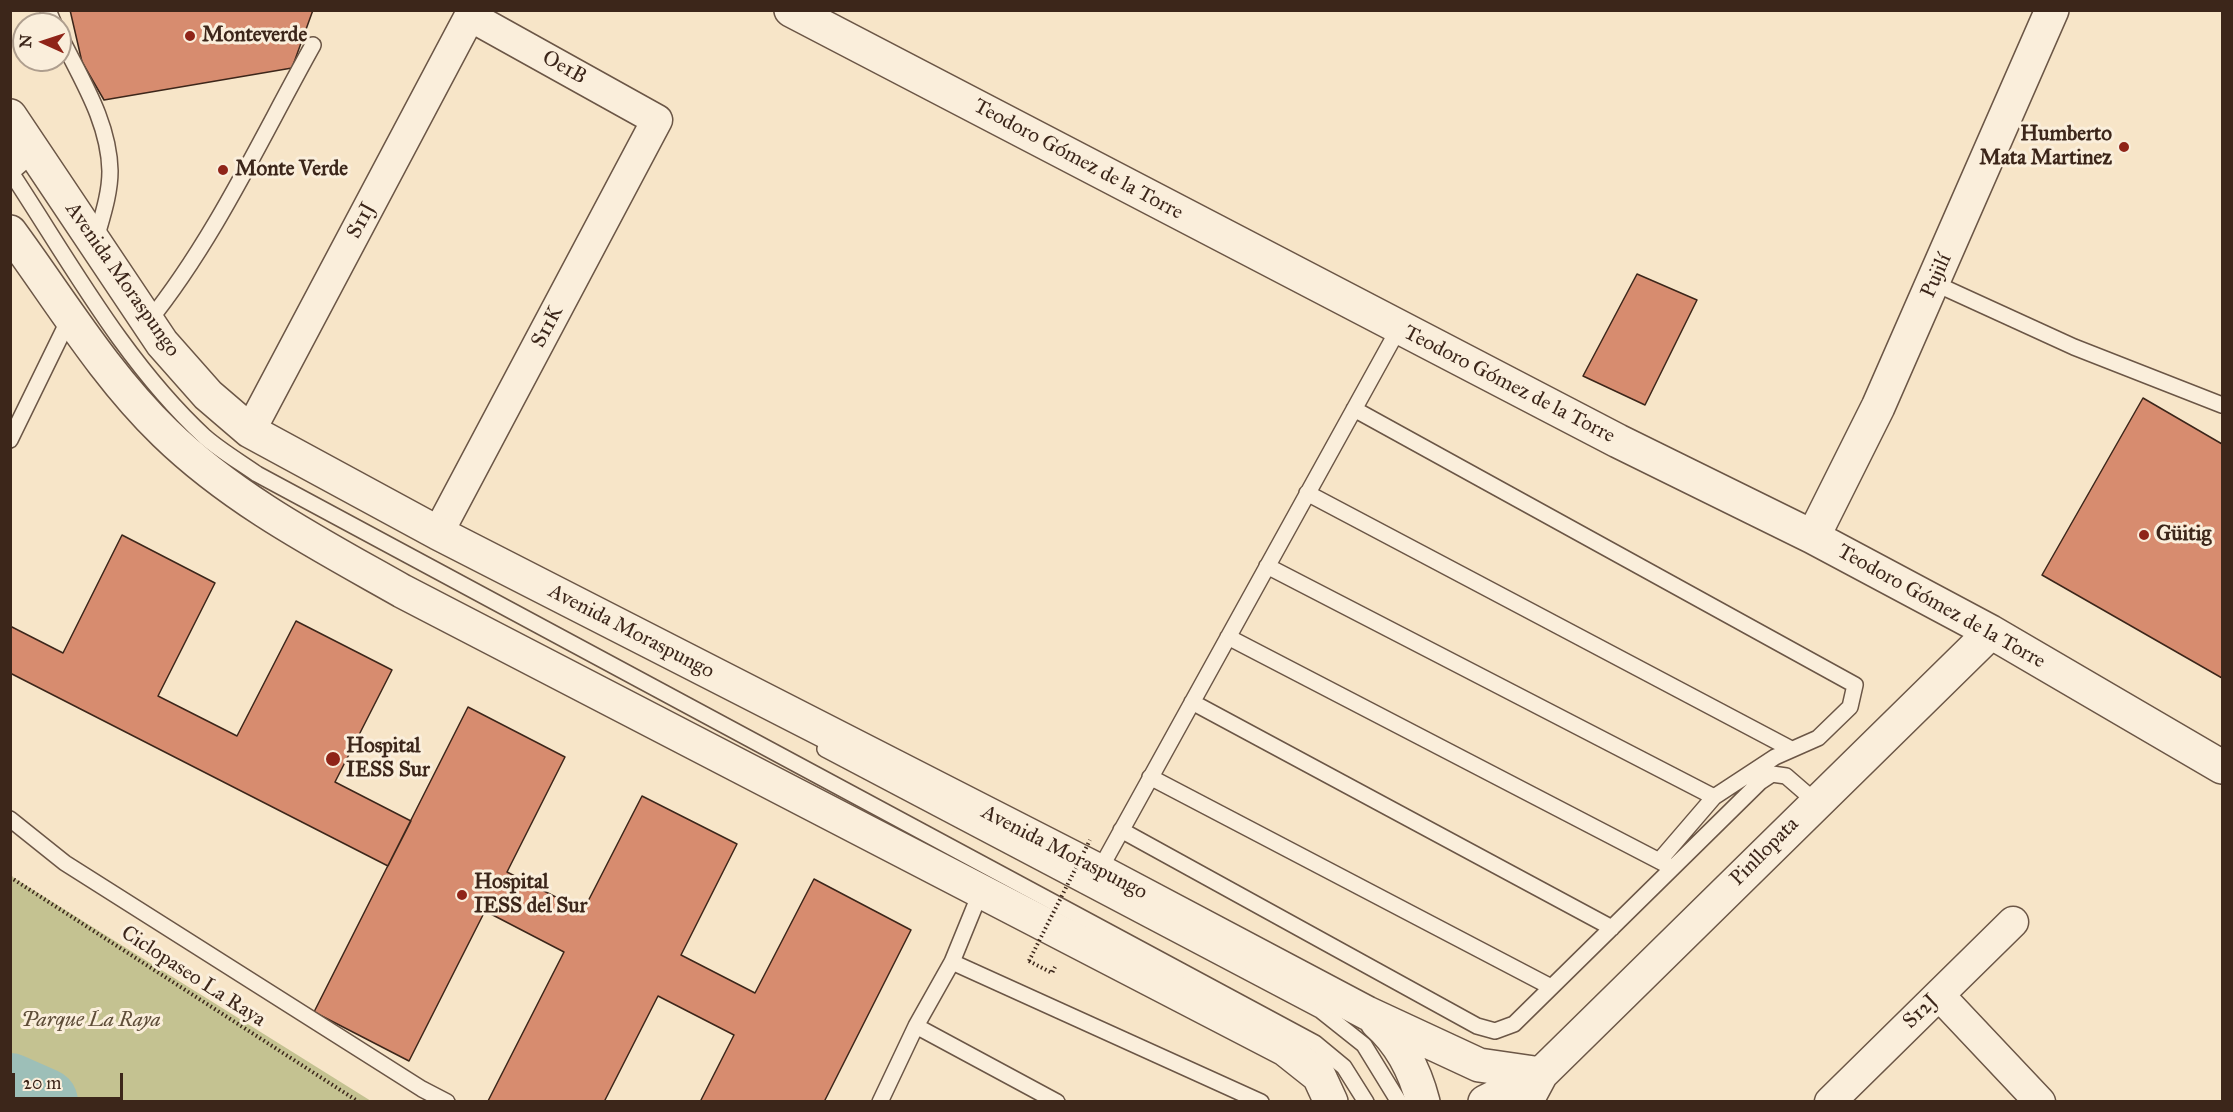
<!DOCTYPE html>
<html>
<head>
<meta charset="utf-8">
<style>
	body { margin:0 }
	#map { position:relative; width:2233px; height:1112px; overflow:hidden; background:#f7e5c8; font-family:"IM FELL Great Primer",serif }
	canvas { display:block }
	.frame { position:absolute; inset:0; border:12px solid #3c261a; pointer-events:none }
	.north { position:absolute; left:12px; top:12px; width:60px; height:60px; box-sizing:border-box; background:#faeedb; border:2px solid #ae9e8e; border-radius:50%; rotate:273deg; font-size:16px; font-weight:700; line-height:24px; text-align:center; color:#3c261a }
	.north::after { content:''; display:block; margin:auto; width:21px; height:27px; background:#8f2418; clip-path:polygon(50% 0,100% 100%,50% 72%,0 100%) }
	.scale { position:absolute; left:12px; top:1073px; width:111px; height:27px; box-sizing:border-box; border:3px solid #3c261a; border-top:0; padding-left:8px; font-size:18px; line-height:21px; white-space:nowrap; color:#3c261a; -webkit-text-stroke:4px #faeedb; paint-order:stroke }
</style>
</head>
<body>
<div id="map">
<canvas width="2233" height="1112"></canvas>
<div class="frame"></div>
<div class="north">N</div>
<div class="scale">20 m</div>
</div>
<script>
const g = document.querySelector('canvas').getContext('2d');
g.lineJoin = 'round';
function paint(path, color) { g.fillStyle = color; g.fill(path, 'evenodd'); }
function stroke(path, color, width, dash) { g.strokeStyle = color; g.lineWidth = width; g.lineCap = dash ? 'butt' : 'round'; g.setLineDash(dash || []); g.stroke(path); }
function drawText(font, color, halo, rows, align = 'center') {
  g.font = font + ' "IM FELL Great Primer",serif'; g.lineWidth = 6; g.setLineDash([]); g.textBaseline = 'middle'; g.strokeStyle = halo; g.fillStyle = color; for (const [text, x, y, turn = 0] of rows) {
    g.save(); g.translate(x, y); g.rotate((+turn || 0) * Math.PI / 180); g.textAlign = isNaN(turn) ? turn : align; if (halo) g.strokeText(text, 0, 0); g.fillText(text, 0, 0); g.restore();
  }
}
paint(new Path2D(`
	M11,876L371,1101H11Z`), '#c4c291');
stroke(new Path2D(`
	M10,1087L44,1102`), '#9dbfb8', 68);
const building = new Path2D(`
	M70,10H313L292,68L104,100L82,62Z
	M1637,274L1697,300L1645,405L1583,376Z
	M2143,398L2222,444V678L2042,575Z
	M122,535L215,583L158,696L237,736L296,621L392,670L335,782L411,821L388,866L10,673V626L63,653Z
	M468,707L565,757L507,872L583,911L642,796L737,844L681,955L755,993L814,879L911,930L824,1102H700L734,1035L658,996L604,1102L488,1101L564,952L485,911L409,1061L314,1012Z`);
paint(building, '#d78c6f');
stroke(building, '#3c261a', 1.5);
const service = new Path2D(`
	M48,10L54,24
	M60,36C81,79 109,122 110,171C110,194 102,217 96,239
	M10,171C70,262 124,362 205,437C221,451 240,462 257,474L1315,1043L1344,1067L1366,1102
	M1934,283L2074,347L2222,405
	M148,322C215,239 261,138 313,45
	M1354,409L1855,685L1850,707L1818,738L1775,757L1714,797L1659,861
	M10,440L71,315
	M1307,493L1791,749
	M1267,566L1714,797
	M1228,637L1667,865
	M1192,702L1612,928
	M825,749L1320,1010L1364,1045L1399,1102
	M1150,777L1551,987
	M10,819L65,863L422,1089L447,1102
	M1121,830L1477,1026L1495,1031L1514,1024L1760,782L1772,774L1786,776L1816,802
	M1099,871L1399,328
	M952,962L1261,1102
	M916,1026L1057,1102
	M880,1102L916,1026L952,962L981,891`);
const minor = new Path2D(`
	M10,164L25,151L33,149
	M250,431L473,10
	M438,533L657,120L470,16
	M1939,995L2040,1102
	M1830,1102L2013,922`);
const tertiary = new Path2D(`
	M791,10L1618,441L1813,537L1991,632L2222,767
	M10,116L162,343L208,395L250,431L438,533L1099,871L1367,1013L1479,1065L1541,1074
	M10,232C60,300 104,374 165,433C234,500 319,544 402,591L1285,1049L1319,1076L1331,1102
	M1813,537L1878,407L2052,10
	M1377,1022C1401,1043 1415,1071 1423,1102
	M1485,1102L1541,1074
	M1526,1102L1541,1074L1991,632`);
stroke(service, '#6b5646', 18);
stroke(minor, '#6b5646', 33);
stroke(tertiary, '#6b5646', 36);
stroke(new Path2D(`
	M10,877L359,1102
	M1029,961L1052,973L1055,967`), '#3c261a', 4, [1.5, 3]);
stroke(service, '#faeedb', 15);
stroke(minor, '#faeedb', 30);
stroke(tertiary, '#faeedb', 33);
stroke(new Path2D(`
	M1029,961L1090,840`), '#3c261a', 4, [1.5, 3]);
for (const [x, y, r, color] of [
	[190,36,6,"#8f2418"],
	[2124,147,6,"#8f2418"],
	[223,170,6,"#8f2418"],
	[2144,535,6,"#8f2418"],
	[333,759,8,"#8f2418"],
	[462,895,6,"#8f2418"]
]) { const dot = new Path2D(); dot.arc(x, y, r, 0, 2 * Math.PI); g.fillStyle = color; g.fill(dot); stroke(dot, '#faeedb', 2); }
drawText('bold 21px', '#3c261a', '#faeedb', [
	["Monteverde",202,36],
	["Humberto",2112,135,"right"],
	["Mata Martinez",2112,159,"right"],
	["Monte Verde",235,170],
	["Güitig",2156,535],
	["Hospital",346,747],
	["IESS Sur",346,771],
	["Hospital",474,883],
	["IESS del Sur",474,907]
], 'left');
drawText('21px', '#3c261a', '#faeedb', [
	["Oe1B",564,68,29],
	["Teodoro Gómez de la Torre",1078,160,28],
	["S11J",362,221,-62],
	["Pujilí",1937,276,-66],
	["Avenida Moraspungo",122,280,55],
	["S11K",548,327,-62],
	["Teodoro Gómez de la Torre",1509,385,27],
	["Teodoro Gómez de la Torre",1941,607,29],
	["Avenida Moraspungo",631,632,27],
	["Pinllopata",1765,852,-45],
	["Avenida Moraspungo",1064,853,27],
	["Ciclopaseo La Raya",193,977,33],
	["S12J",1921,1012,-44]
]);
drawText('italic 21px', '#5e4d38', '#faeedb', [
	["Parque La Raya",91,1021]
]);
</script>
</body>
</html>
